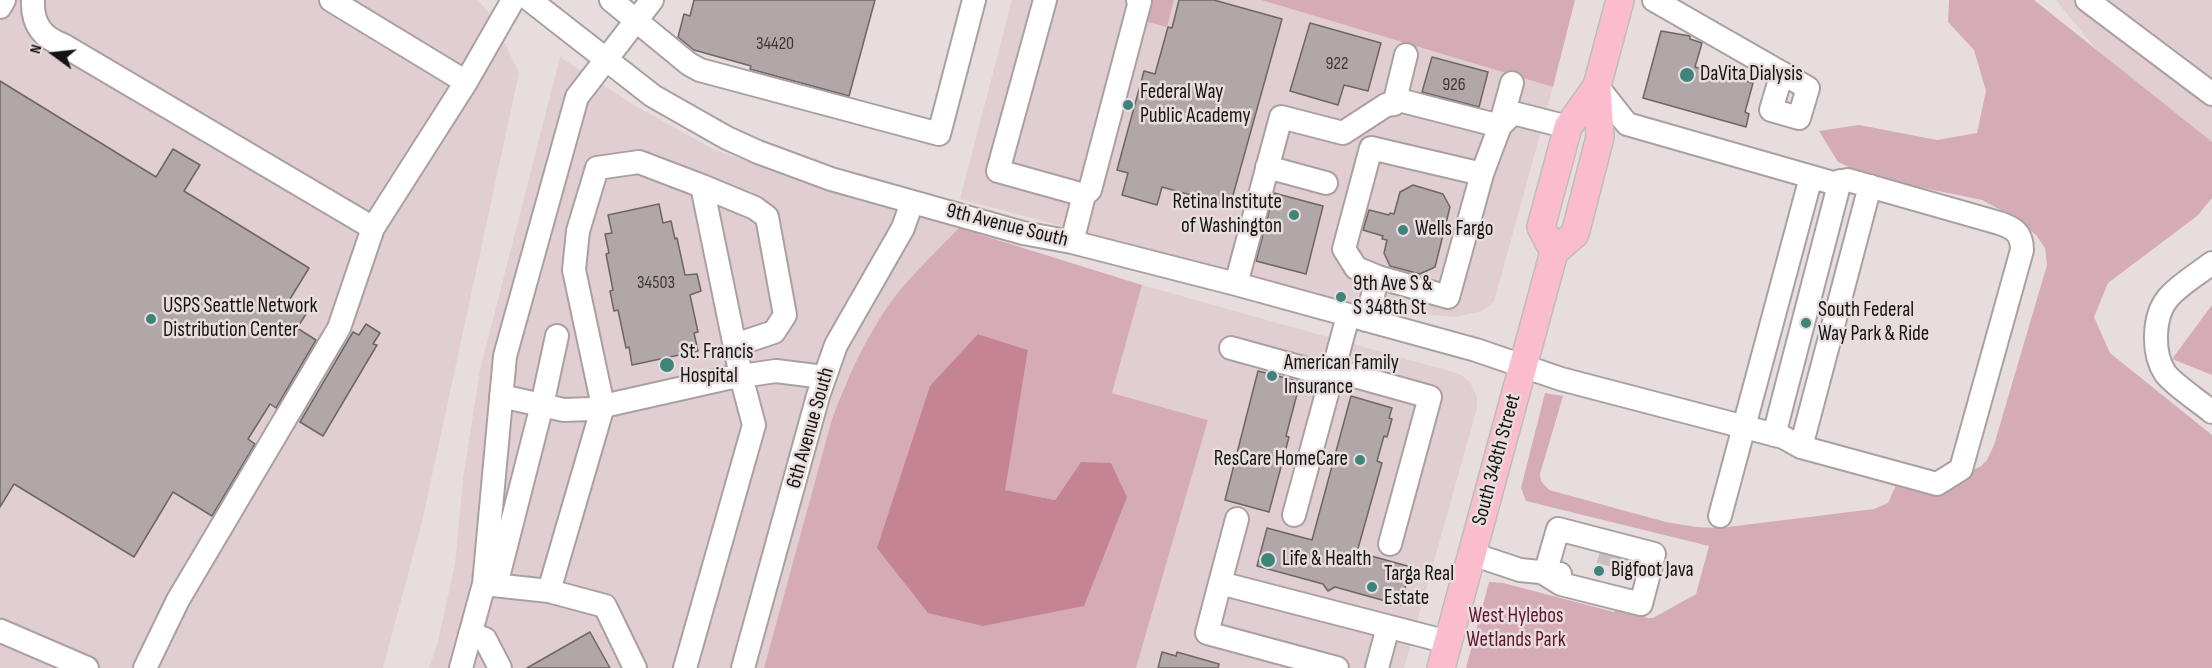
<!DOCTYPE html>
<html>
<head>
<meta charset="utf-8">
<style>
	body { margin:0 }
	#map { position:relative; width:2212px; height:668px; overflow:hidden; background:#e7dddf; font-family:"Sofia Sans Condensed",sans-serif }
	canvas { display:block }
	.north { position:absolute; left:24px; top:24px; width:60px; height:60px; -webkit-text-stroke:4px #e7dddf; paint-order:stroke; rotate:285deg; font-size:16px; font-weight:700; line-height:24px; text-align:center; color:#161313 }
	.north::after { content:''; display:block; margin:auto; width:21px; height:27px; background:#161313; clip-path:polygon(50% 0,100% 100%,50% 72%,0 100%) }
</style>
</head>
<body>
<div id="map">
<canvas width="2212" height="668"></canvas>
<div class="north">N</div>
</div>
<script>
const g = document.querySelector('canvas').getContext('2d');
g.lineJoin = 'round';
function paint(path, color) { g.fillStyle = color; g.fill(path, 'evenodd'); }
function stroke(path, color, width, dash) { g.strokeStyle = color; g.lineWidth = width; g.lineCap = dash ? 'butt' : 'round'; g.setLineDash(dash || []); g.stroke(path); }
function drawText(font, color, halo, rows, align = 'center') {
  g.font = font + ' "Sofia Sans Condensed",sans-serif'; g.lineWidth = 5; g.setLineDash([]); g.textBaseline = 'middle'; g.strokeStyle = halo; g.fillStyle = color; for (const [text, x, y, turn = 0] of rows) {
    g.save(); g.translate(x, y); g.rotate((+turn || 0) * Math.PI / 180); g.textAlign = isNaN(turn) ? turn : align; if (halo) g.strokeText(text, 0, 0); g.fillText(text, 0, 0); g.restore();
  }
}
paint(new Path2D(`
	M0,0H478L492,17L519,73L422,522L383,668H0Z
	M1012,0H1261L1553,87L1494,302L1482,311L1455,317L1414,313L1353,303L960,199Z
	M2056,0H2212V192Z
	M560,57L634,105L713,149L800,180L959,228L891,302L870,335L844,386L832,419L764,668H429L438,641L455,564L463,479L480,370Z
	M1142,285L1460,374L1470,382L1477,397V408L1404,668H1136L1208,420L1112,393Z`), '#e0ced2');
paint(new Path2D(`
	M1145,0H1174L1167,27L1140,20Z
	M1261,0H1575L1553,87Z
	M1949,0H2034L2212,142V198L2197,216L2108,283L2094,317L2110,353L2212,435V668H1466L1489,582L1503,583L1614,612L1616,608L1648,618H1653L1696,594L1709,546L1526,501L1521,488L1545,393L1563,396L1540,474L1541,481L1549,490L1666,522L1696,527L1720,528L1874,509L1888,503L1896,485L1900,484L1938,488L1981,466L1987,460L1994,445L2047,265L2045,248L2036,235L2014,217L1982,200L1870,177L1838,162L1819,131L1859,125L1937,140L1977,133L1986,91L1974,50L1948,22Z
	M959,228L1142,285L1112,393L1208,420L1136,668H764L832,419C847,378 865,339 890,303C910,276 936,252 959,228ZM978,334L1028,350L1004,490L1055,500L1081,462L983,626Z
	M2212,305V375L2172,359Z`), '#d5acb5');
paint(new Path2D(`
	M978,334L1028,350L1005,490L1055,500L1081,462L1111,463L1127,497L1084,606L983,626L928,613L877,548L930,386Z`), '#c58494');
const building = new Path2D(`
	M694,0H875L849,96L750,69L751,66L694,50L678,37L684,14L690,16Z
	M1179,0H1214L1282,19L1230,206L1162,187L1157,205L1122,195L1128,173L1117,170L1144,71L1155,74L1168,27L1172,28Z
	M1310,23L1381,43L1368,91L1344,85L1338,105L1290,91Z
	M1661,31L1690,36V39L1702,43L1695,67L1753,83L1745,112L1749,114L1746,127L1643,98Z
	M1432,57L1488,72L1479,107L1422,92Z
	M0,81L156,177L173,149L200,165L184,191L309,268L290,299L308,311L297,328L316,340L276,408L270,404L248,439L255,444L212,516L173,492L134,557L14,484L0,507Z
	M1413,185L1443,194L1450,207L1435,267L1420,274L1390,266L1384,253L1387,240L1382,239L1383,236L1363,230L1369,210L1389,215L1390,213L1394,214L1400,192Z
	M1274,193L1323,206L1306,274L1256,261Z
	M659,204L663,223L671,221L675,239L677,238L685,275L697,274L701,291L690,295L698,332L694,333L698,351L632,365L629,347L626,348L618,310L614,311L610,291L613,290L606,254L609,253L605,234L612,233L608,215Z
	M366,324L380,333L373,344L377,345L323,436L300,422L353,332L359,335Z
	M1258,371L1297,381L1294,393L1297,394L1286,436L1289,437L1269,512L1225,500Z
	M1351,396L1392,408L1389,418L1392,419L1387,437L1384,436L1377,461L1382,463L1357,552L1411,567L1400,605L1335,587L1328,591L1323,584L1257,566L1267,528L1312,540Z
	M590,632L610,668H527Z
	M1162,652L1176,656L1177,652L1219,664L1218,668H1158Z`);
paint(building, '#b1a7a9');
stroke(building, '#6e6567', 1.5);
stroke(new Path2D(`
	M1600,552L1622,559`), '#c8bfc0', 22, [22, 11]);
const minor = new Path2D(`
	M33,0C32,23 41,37 63,45L373,228
	M331,0L466,82
	M530,0L653,96L727,138L758,152L831,179L1023,233L1072,242L1236,284L1476,350L1561,379L1783,437L1801,447L1937,484L1961,469L2022,250C2022,233 2014,228 1999,223L1848,180L1833,183L1627,124L1597,86
	M611,0L689,64L700,70L939,134L974,0
	M1045,0L998,171L1084,195
	M1654,0L1808,88L1799,118L1771,110L1782,73
	M2087,0L2212,94
	M0,7L4,0
	M1395,99L1500,126L1512,83
	M1267,167L1326,183
	M1482,174L1371,148L1344,249L1356,268L1378,277L1448,297L1482,174L1500,126L1513,113L1568,127
	M702,186L755,208L767,217L785,315L774,332L735,345
	M1072,242L1084,195L1090,190L1140,1L1138,0
	M2212,263C2199,273 2179,285 2168,298C2153,316 2152,353 2165,373C2175,386 2199,401 2212,412
	M1236,284L1281,117L1343,133L1386,105L1394,104L1406,55
	M1366,320L1378,277
	M1231,348L1332,376
	M1333,370L1430,397L1390,544
	M501,396L564,410L590,409L728,378L776,371L824,377
	M1774,435L1840,181
	M1801,447L1870,186
	M1294,515L1348,316
	M1720,516L1811,177
	M1237,519L1220,583L1448,642
	M1558,529L1654,554L1641,604L1561,584L1545,574Z
	M1472,554L1520,570L1560,574
	M1220,583L1207,633L1337,668
	M484,584L549,591L605,606L635,668
	M496,585L542,405L557,336
	M549,591L603,406L574,270L578,231L597,168L639,162L702,186L741,376L754,425L685,668
	M0,632L1,631L87,668
	M470,634L485,639L500,668
	M145,668L178,600L339,328L373,228L466,82L513,0
	M461,668L484,584L505,356L577,97L652,0
	M743,668L818,396L836,345L903,228L912,202
	M1377,668L1388,627`);
const major = new Path2D(`
	M1554,252L1541,227L1568,127L1597,86
	M1441,668L1554,252L1575,234L1600,137L1597,86L1620,0`);
stroke(minor, '#aaa0a2', 26);
stroke(major, '#bebdbd', 30);
stroke(minor, '#fff', 22);
stroke(major, '#fbbdce', 27);
for (const [x, y, r, color] of [
	[1687,75,8,"#3e847a"],
	[1128,105,6,"#3e847a"],
	[1294,215,6,"#3e847a"],
	[1403,230,6,"#3e847a"],
	[1341,297,6,"#3e847a"],
	[151,319,6,"#3e847a"],
	[1806,323,6,"#3e847a"],
	[667,365,8,"#3e847a"],
	[1272,376,6,"#3e847a"],
	[1360,460,6,"#3e847a"],
	[1268,560,8,"#3e847a"],
	[1599,571,6,"#3e847a"],
	[1372,587,6,"#3e847a"]
]) { const dot = new Path2D(); dot.arc(x, y, r, 0, 2 * Math.PI); g.fillStyle = color; g.fill(dot); stroke(dot, '#e7dddf', 2); }
drawText('18px', '#3d3838', null, [
	["34420",775,44],
	["922",1337,64],
	["926",1454,85],
	["34503",656,283]
]);
drawText('21px', '#161313', '#e7dddf', [
	["DaVita Dialysis",1700,75],
	["Federal Way",1140,93],
	["Public Academy",1140,117],
	["Retina Institute",1282,203,"right"],
	["of Washington",1282,227,"right"],
	["Wells Fargo",1415,230],
	["9th Ave S &",1353,285],
	["S 348th St",1353,309],
	["USPS Seattle Network",163,307],
	["Distribution Center",163,331],
	["South Federal",1818,311],
	["Way Park & Ride",1818,335],
	["St. Francis",680,353],
	["Hospital",680,377],
	["American Family",1284,364],
	["Insurance",1284,388],
	["ResCare HomeCare",1348,460,"right"],
	["Life & Health",1282,560],
	["Bigfoot Java",1611,571],
	["Targa Real",1384,575],
	["Estate",1384,599]
], 'left');
drawText('21px', '#161313', '#e7dddf', [
	["9th Avenue South",1007,226,14],
	["6th Avenue South",811,428,-74],
	["South 348th Street",1497,460,-75]
]);
drawText('21px', '#621431', '#e7dddf', [
	["West Hylebos",1516,617],
	["Wetlands Park",1516,641]
]);
</script>
</body>
</html>
